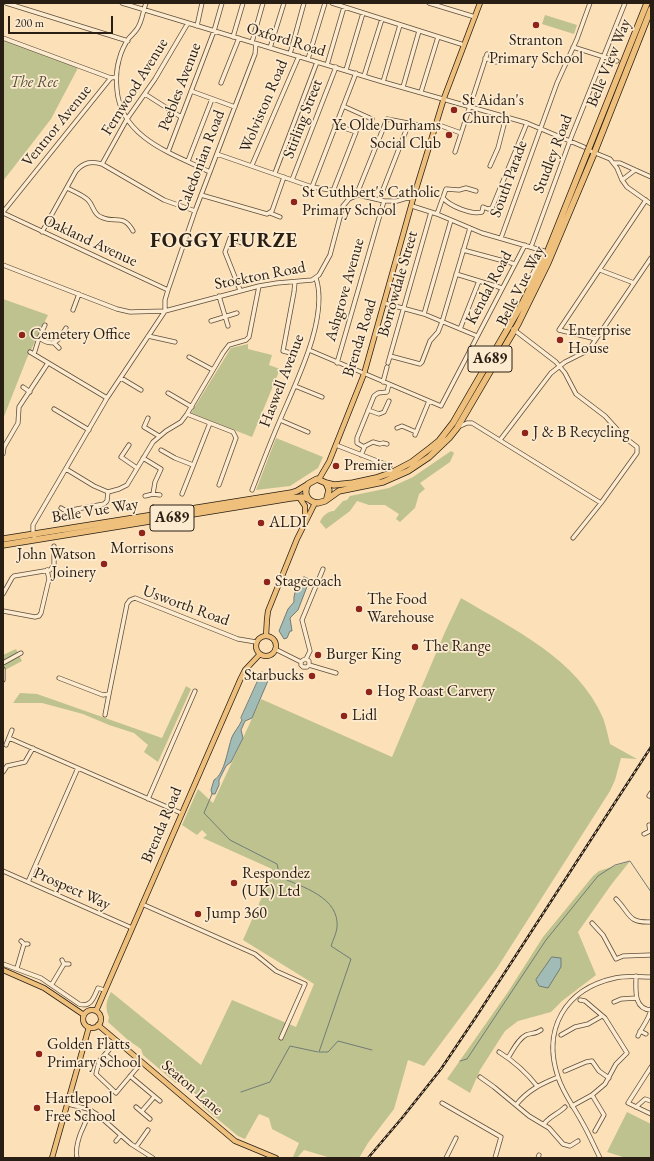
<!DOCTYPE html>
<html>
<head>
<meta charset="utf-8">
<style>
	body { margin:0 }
	#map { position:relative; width:654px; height:1161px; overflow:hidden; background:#fce0b7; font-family:"EB Garamond",serif }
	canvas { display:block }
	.frame { position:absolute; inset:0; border:4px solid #291e14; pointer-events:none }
	.scale { position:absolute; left:8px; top:16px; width:105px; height:18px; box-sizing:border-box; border:2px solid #291e14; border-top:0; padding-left:5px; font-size:12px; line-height:14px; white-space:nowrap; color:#291e14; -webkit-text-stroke:3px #fdebd0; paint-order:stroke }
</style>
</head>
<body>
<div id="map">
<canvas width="654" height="1161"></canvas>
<div class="frame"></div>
<div class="scale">200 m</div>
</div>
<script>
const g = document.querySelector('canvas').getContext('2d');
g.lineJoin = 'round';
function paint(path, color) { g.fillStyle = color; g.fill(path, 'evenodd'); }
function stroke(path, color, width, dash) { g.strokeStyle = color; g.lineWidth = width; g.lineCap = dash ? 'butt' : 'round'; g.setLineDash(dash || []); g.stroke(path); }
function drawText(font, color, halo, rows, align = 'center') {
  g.font = font + ' "EB Garamond",serif'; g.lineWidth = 3.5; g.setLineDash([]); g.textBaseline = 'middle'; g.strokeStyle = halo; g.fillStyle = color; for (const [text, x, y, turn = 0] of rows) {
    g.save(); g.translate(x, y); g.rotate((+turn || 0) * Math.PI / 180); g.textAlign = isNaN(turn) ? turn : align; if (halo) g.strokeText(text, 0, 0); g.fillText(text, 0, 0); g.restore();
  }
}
paint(new Path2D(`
	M545,15L577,25L574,34L542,24Z
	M3,40L79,66L51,119L3,181Z
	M3,299L48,315L27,358L3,419Z
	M248,344V349L272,355L269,365L280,369L252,437L191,413L231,348Z
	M276,438L323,457L318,468L290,486L256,490Z
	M451,451L454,453L450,462L420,483L425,489L419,494L415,508L400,522L396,519L399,514L385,505H369L357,501L350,511L326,529L320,522C322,517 327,511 334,511L343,501L347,500L350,496L389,488L413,477Z
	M461,598C513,629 578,659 603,718C606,726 608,736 610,744L637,759L621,758L615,780L610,791L497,968L424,1066L408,1060L394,1109L368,1143L359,1158H331L304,1150L297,1158L293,1157L299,1143L272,1129L269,1118L259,1114L245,1139L238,1136L203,1107L204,1101L182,1083H176L143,1055L141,1049L128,1040L108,1022L109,1017C105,1008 106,1001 111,992L201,1065L232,1000L296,1027L314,984L243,940L272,874V869L203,838L207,835L202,830L197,835L182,825L198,789L213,803L261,699L392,757L445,632Z
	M16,649L22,661L3,671V655Z
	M186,686L191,689L158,762L144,752L148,745L134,733L109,725L83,714L42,703H13L20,693L37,694L162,738Z
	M630,861L611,885L578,932L596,975L562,1001L551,1012L518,1021L505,1031L480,1070L470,1093L447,1079L508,992L543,937L593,876L599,871Z
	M627,1112L651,1124V1158H626L607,1152Z`), '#bec28f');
const water = new Path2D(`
	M304,577L309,579L308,584L298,610L290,618L292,631H290L287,638L284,639L279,631L288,609L294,602C293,593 298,584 304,577Z
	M262,672L269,675L270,676L252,718L245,721L241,730L243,738L231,762L226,766L219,780V785L215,794H212L211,790L214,780C225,774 228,747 232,737C234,732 239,727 242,720L241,718Z
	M552,957L561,958V967L548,988L539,986L536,980Z`);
paint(water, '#a1bbb7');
stroke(water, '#717c76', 1);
stroke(new Path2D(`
	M212,794L204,813L230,840L277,864L280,877C302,887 340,897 337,928C336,934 333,940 331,946L351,959L319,1052H328L338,1041L372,1050
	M460,1061L467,1059L546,940L598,876L615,865L630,861L651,892
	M241,1092L270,1082L290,1046L318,1052`), '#717c76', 1);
const minor = new Path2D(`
	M6,3L128,41
	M122,3L383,82L527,123L584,147
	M146,3C143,11 142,22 137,29C135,32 132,35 129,38C124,45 121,52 119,60C116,70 116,80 117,90C121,138 173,154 210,172
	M332,3L464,45
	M429,3L475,17
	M197,26L202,3
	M233,37L243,3
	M3,38L111,78
	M252,42L263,3
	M573,47L617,61
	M270,48L284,3
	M290,54L304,3
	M485,58L496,62
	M308,59L325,3
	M327,65L344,7
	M346,70L363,13
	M364,76L382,19
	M383,82L400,25
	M221,83L239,38
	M403,87L419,31
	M191,91L235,107
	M421,92L438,37
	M145,94L181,117
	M343,106L372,119
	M436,124L461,133
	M588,150L610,159L617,168L622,180L627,187L651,204
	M168,152L214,31L222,3
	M455,152L487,54
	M217,154L312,187L342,192L349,199
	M188,161L212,99
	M614,163H620L651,177
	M102,164L127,119L155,79L188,23
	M252,165L299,56
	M490,166L498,148L506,117
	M275,173L317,62
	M292,180L336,67
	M622,180L635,170
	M312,187L356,73
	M67,188C73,191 83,195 88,200C94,206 93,214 101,217C115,224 123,213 133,231
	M333,191L356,132L335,125
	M201,195L267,214L272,211L284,177
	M358,195V191L387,119L434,128
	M443,198C450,206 471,215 482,212L483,207L488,209L492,208L527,123
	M379,200L409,123
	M412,206L437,214L482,233L544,251L527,285
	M3,212L110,79L111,78L116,77
	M3,213L168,290
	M270,213L280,217
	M437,214L446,189L459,190L466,188L476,191
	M42,232L76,171C84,162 91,161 102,164L164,200L195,211
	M501,238L557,83L577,39L590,3
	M531,247L572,135L625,3
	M463,250L515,264
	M3,265L117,309L130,312L165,311V300L168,290L195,211L255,54L256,44
	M600,270L634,283
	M456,274L502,288
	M295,282L294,292L283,351L295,354
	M240,290L225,252L230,238L244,244
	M219,296L228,326
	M384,303L424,314L477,336
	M73,310L79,294
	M424,314L451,220
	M211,321L237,313
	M460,329L479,281
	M513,329L556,362L565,373L576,394L605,416L624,437L637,447V453L601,503L573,538
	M148,336L175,342
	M39,338C54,348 58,342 66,328
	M596,339L559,330L646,200
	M54,343L59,348
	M309,350L441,406L525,245
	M30,352L107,398
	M34,354L39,338L45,325
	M390,356L420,364L422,362L430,341L438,332L442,322L470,228
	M189,357L213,370
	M337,363L384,201
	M388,363L431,212
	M121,378L141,390
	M383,382L387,367
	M295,386L322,397
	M23,387L30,392
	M168,393L192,407
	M54,409L89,430
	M368,410L379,414L384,412L389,401
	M187,414L233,432L236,438L219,485
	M148,418L144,427L159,436
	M280,420L308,432
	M458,427L467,423H472L601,503
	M397,428L402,426L416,432
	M415,435L429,401
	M500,440L551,373L565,362L587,351L592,345L651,258
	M129,445L121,457L137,468
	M336,445L390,466
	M364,447L357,443V438L374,396L378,393L387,392L389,384
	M161,450L175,458L193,465
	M3,454L4,447L18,423L19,407L48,363
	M361,455L365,446L373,442L380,444L383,443L387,444
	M143,458L161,469L155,482L153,494
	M66,469L94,486L108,492L119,489L127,485L153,442L166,431L181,422L187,414L223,353L229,345L246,340L249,337L259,286
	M252,490C261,467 270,443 280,420C296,382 329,318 316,278
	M182,494L210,423
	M145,496L153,494L160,495
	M61,508L66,511V516
	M66,511L104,504L107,501L108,492
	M35,540L33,531V525L107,398L165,311L259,286L277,283L312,280L319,275L330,255L343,206L349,199L358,195L384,201H397L407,198L413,199
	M3,594L12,578L14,576L50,570L54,565V546
	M3,611L35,617L39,616L41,613L49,579L47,570
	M275,649L301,662V665L303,667H307L309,665V661L306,659L303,660L301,662
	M306,659L310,651L302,620L323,569
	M3,663L21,653
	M309,665L336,673
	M3,669V680
	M59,678L103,695L109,694L127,604L130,600L135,598L238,639L256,642
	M105,715L109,694
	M9,738L181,813
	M6,745L12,730
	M3,772L7,766L25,762L33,748
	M649,796L651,793
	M148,799L195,691
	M644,834L650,831L649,825
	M3,871L132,928
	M28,882L78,768
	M616,899C631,914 627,923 651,922
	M142,904L255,954L276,971L305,984L281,1038
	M592,923L603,935L616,959L623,956L651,955
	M21,941L24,944H28
	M62,960L64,964H69
	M3,964L41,978L79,1004C91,1008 94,997 98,988L104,990
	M17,968L24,944
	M636,976C636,989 633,1009 651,1010
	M52,984L64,964
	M580,1000L585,1001L605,1018L627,1053L616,1064L605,1084L592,1095L604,1115L595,1131
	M614,1002L621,999L636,998
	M640,1031L646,1034
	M561,1035L575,1027L588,1024L602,1016
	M638,1036C642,1027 649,1019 651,1010
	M109,1050L99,1061L96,1074L116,1093L142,1062
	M499,1052C515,1062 526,1072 537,1086
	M105,1054L111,1059
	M508,1058C513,1050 518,1039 526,1035C531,1033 536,1034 541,1030
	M651,1067L628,1103L651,1114
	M565,1071L586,1062L592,1061L599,1071L609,1078
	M130,1076L160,1101
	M480,1077L494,1087L529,1116L549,1128L563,1144L570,1146L578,1141
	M442,1103L501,1137L495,1158
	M68,1104L88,1109L98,1115L131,1144L153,1158
	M516,1105C528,1090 541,1084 558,1077
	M572,1106L592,1095
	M136,1107L150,1119
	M636,1107L645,1099L651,1101
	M142,1111L154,1097
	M544,1124C550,1116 558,1114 565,1107
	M116,1141L121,1135
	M136,1147L148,1130
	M77,1158C74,1144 84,1123 92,1111
	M446,1158L456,1138
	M538,1158L539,1155
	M600,1158C594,1146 589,1134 582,1122C574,1107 563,1093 558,1077C542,1029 565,989 615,978C627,975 639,977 651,977`);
const major = new Path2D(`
	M319,479L329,462L364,374L413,199L444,98L480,3
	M299,497L305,506V520
	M256 646a10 10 0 1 1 20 0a10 10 0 1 1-20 0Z
	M266,636L267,619L268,611L297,539L315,503
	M3,970L44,988L84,1015
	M83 1019a9 9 0 1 1 18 0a9 9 0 1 1-18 0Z
	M96,1011L241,678L245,670L260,654
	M98,1025L235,1141L276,1158
	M52,1158L89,1027`);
const highway = new Path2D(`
	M326,483L334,485L353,483L376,478L393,472L412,462L429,449L439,441L453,423L522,304L547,253L647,3
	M327,498L329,490L326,483L317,479L308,484C303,493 307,502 318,503L325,501L339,491L383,482L408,471L429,457L449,438L457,428L518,324L548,263L593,156L651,9
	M3,539L291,493L297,491L307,485
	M3,545L291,498L302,497L308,499`);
stroke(minor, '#5e4e3d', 5);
stroke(major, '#291e14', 6);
stroke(highway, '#291e14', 7);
stroke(minor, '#fdebd0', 3.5);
stroke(major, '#eec07c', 4.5);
stroke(highway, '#eec07c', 5.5);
const rail = new Path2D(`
	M368,1158L402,1118L441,1069L476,1017L651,747`);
stroke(rail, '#291e14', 2.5);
stroke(rail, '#fdebd0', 1, [3]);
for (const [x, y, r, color] of [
	[536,25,4,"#8f2418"],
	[454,110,4,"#8f2418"],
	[449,135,4,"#8f2418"],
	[294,202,4,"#8f2418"],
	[22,335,4,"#8f2418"],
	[560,340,4,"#8f2418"],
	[525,433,4,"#8f2418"],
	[336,466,4,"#8f2418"],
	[261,523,4,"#8f2418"],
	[142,533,4,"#8f2418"],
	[104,564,4,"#8f2418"],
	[267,582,4,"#8f2418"],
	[359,609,4,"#8f2418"],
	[415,647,4,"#8f2418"],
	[318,655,4,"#8f2418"],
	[312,676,4,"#8f2418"],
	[369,692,4,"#8f2418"],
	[344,716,4,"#8f2418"],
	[234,883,4,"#8f2418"],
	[198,914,4,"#8f2418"],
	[39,1054,4,"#8f2418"],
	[37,1108,4,"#8f2418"]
]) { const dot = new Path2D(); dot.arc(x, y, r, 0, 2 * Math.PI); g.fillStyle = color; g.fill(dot); stroke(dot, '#fdebd0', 1.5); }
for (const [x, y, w] of [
	[490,359,44],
	[172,518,44]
]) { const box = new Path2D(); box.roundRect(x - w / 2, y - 13, w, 26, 3); g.fillStyle = '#fdebd0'; g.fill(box); stroke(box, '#291e14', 1); }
drawText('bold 15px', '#291e14', null, [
	["A689",490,359],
	["A689",172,518]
]);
drawText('16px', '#291e14', '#fdebd0', [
	["Oxford Road",286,40,17],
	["Belle View Way",609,63,-68],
	["Fernwood Avenue",135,87,-58],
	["Peebles Avenue",180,87,-69],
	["Wolviston Road",264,106,-67],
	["Stirling Street",303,119,-69],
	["Ventnor Avenue",57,126,-51],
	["Studley Road",553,154,-69],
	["Caledonian Road",201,161,-69],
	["South Parade",509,179,-70],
	["Oakland Avenue",90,241,25],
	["Stockton Road",260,276,-11],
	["Borrowdale Street",398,284,-74],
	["Belle Vue Way",521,286,-63],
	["Kendal Road",489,288,-62],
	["Ashgrove Avenue",345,290,-74],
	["Brenda Road",360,338,-73],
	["Haswell Avenue",282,381,-69],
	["Belle Vue Way",95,511,-9],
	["Usworth Road",186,606,20],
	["Brenda Road",162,825,-67],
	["Prospect Way",72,889,24],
	["Seaton Lane",192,1088,41]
]);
drawText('16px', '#291e14', '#fdebd0', [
	["Stranton",536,41,"center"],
	["Primary School",536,59,"center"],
	["St Aidan's",462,101],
	["Church",462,119],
	["Ye Olde Durhams",441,126,"right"],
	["Social Club",441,144,"right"],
	["St Cuthbert's Catholic",302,193],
	["Primary School",302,211],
	["Enterprise",568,331],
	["House",568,349],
	["Cemetery Office",30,335],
	["J & B Recycling",533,433],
	["Premier",344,466],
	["ALDI",269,523],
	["Morrisons",142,549,"center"],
	["John Watson",96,555,"right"],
	["Joinery",96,573,"right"],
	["Stagecoach",275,582],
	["The Food",367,600],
	["Warehouse",367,618],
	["The Range",423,647],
	["Burger King",326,655],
	["Starbucks",304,676,"right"],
	["Hog Roast Carvery",377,692],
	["Lidl",352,716],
	["Respondez",242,874],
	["(UK) Ltd",242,892],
	["Jump 360",206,914],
	["Golden Flatts",47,1045],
	["Primary School",47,1063],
	["Hartlepool",45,1099],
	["Free School",45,1117]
], 'left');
drawText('italic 16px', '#564f39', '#fdebd0', [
	["The Rec",34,83]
]);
g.letterSpacing = '1px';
drawText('bold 20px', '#291e14', '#fdebd0', [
	["FOGGY FURZE",224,242]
]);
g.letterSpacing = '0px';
</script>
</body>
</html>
